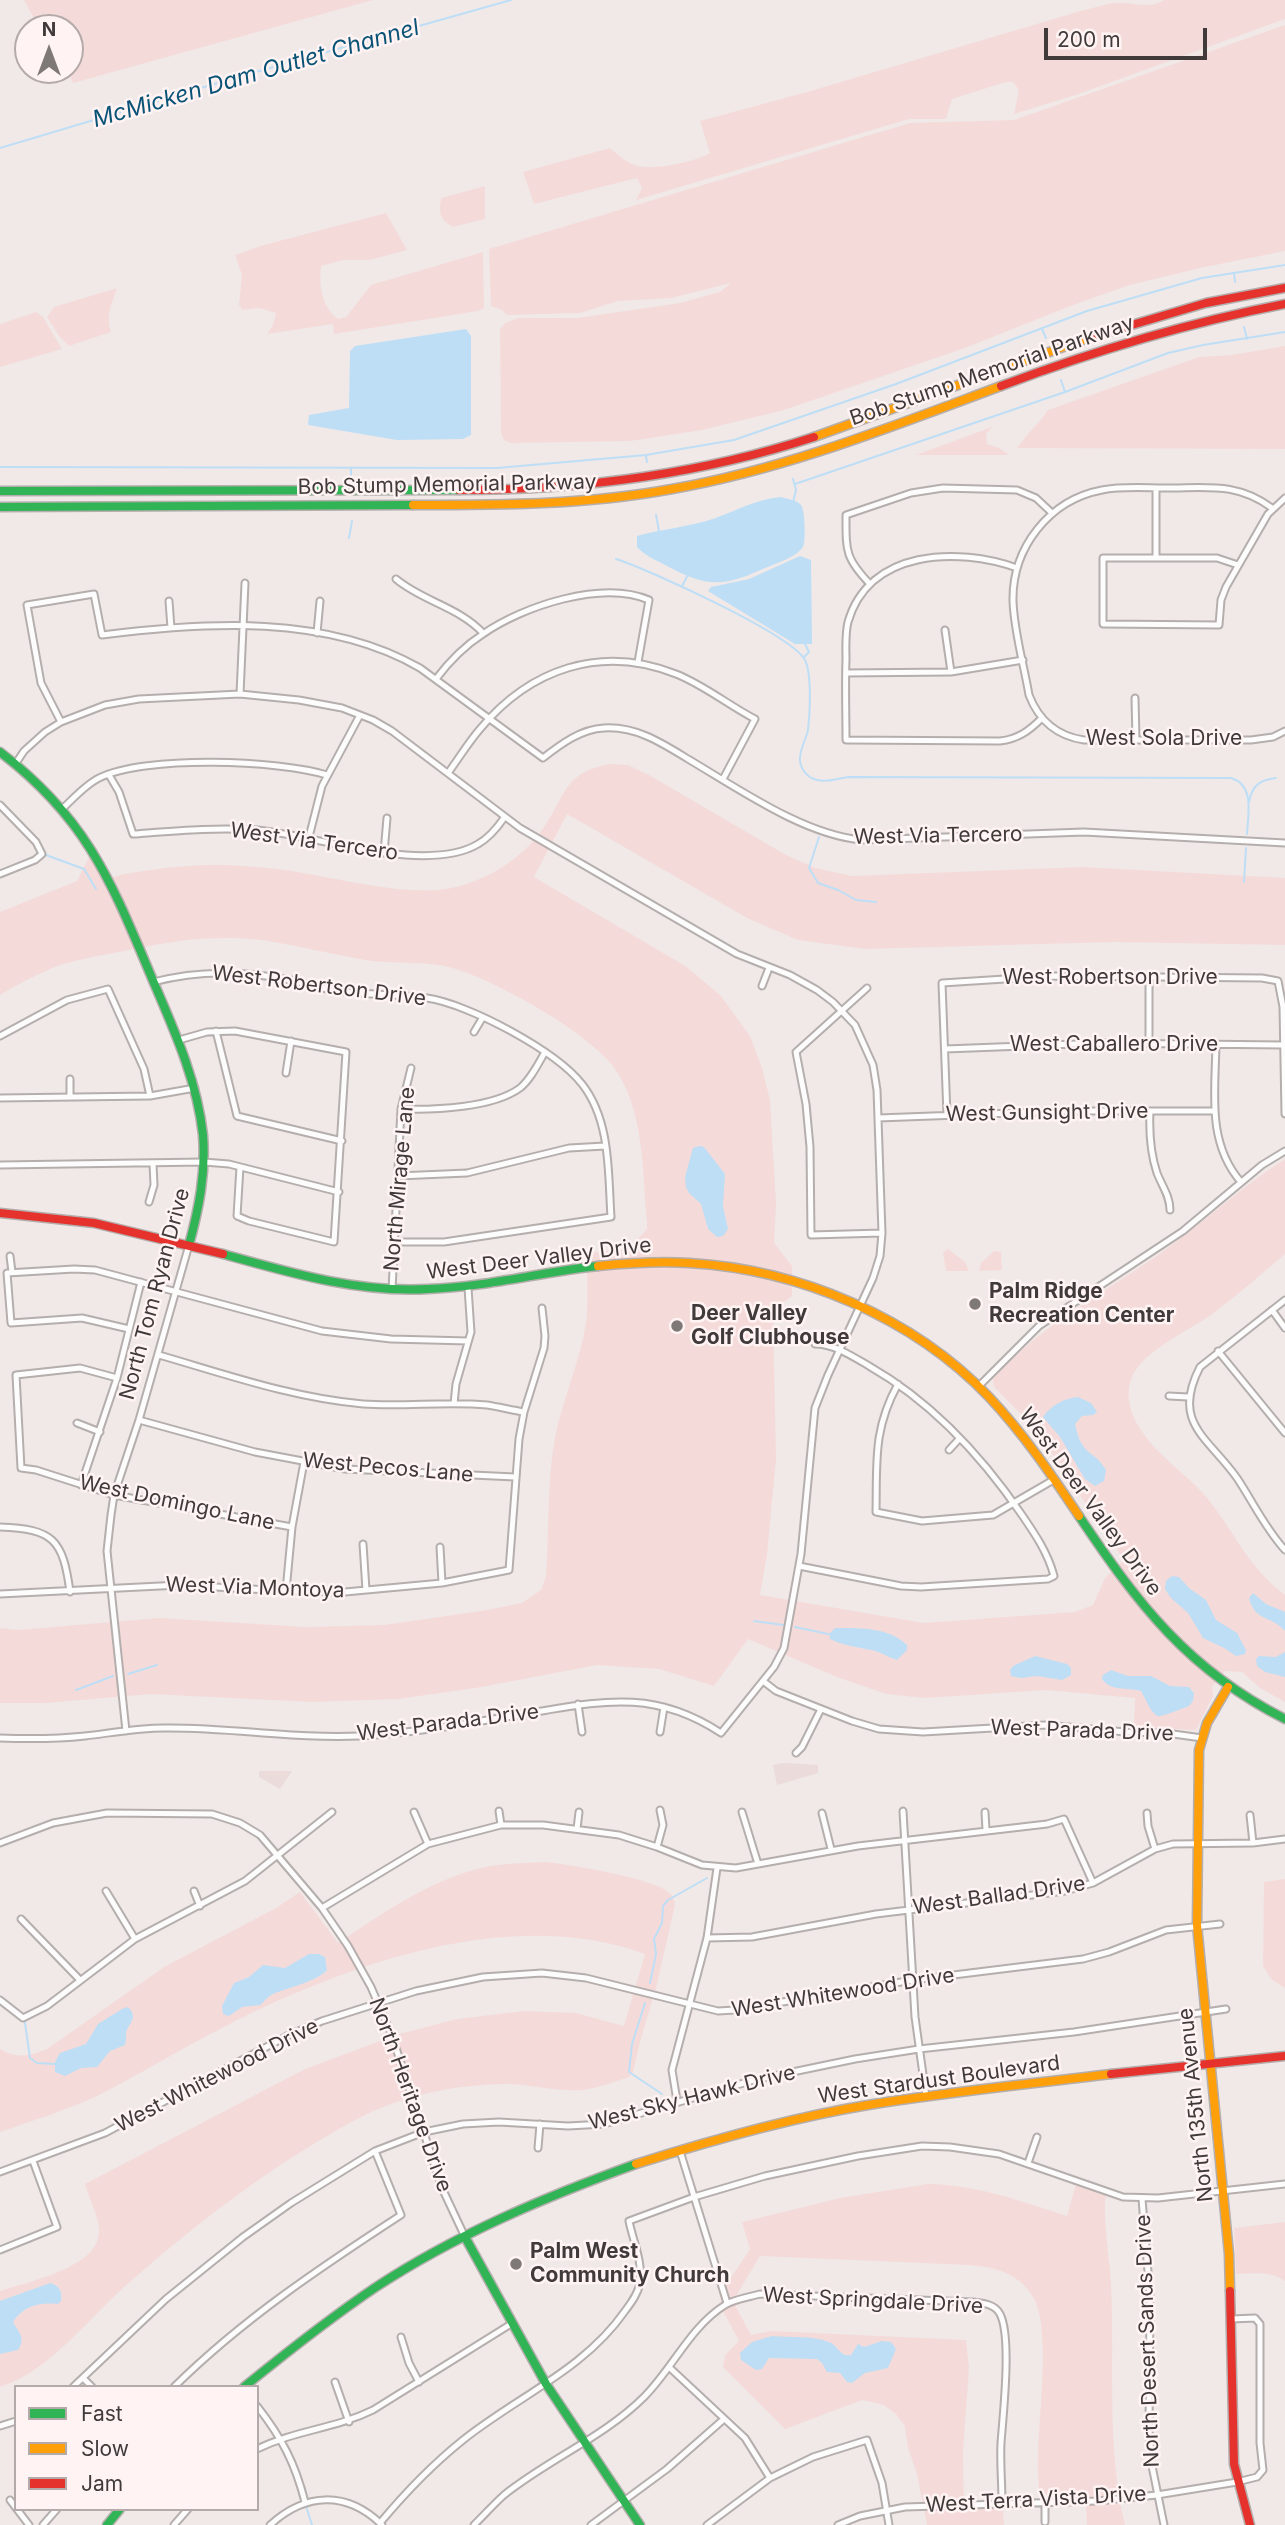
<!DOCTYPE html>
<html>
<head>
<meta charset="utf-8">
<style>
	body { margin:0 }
	#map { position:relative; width:1285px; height:2525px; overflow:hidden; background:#f0e9e8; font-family:Inter,sans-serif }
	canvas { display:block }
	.legend { position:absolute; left:14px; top:2385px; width:245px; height:126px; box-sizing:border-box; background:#fff4f3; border:2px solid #b3aaa9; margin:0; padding:9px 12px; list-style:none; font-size:21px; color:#403b3a }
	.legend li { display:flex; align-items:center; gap:14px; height:35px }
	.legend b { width:35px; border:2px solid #b3aaa9 }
	.north { position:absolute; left:14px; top:14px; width:70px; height:70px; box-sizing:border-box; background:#fff4f3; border:2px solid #b3aaa9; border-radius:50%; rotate:0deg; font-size:19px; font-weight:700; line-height:28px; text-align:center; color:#403b3a }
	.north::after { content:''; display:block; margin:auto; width:24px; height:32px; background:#7e7877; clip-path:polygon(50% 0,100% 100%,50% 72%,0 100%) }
	.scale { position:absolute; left:1044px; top:28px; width:163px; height:32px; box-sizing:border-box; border:4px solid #403b3a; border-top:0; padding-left:9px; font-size:21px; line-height:24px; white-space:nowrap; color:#403b3a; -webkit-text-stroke:5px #fff4f3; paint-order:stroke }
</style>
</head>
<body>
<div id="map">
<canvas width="1285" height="2525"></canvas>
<ul class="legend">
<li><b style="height:9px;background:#30b455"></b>Fast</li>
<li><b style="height:9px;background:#ff9f0a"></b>Slow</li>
<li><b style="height:9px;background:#e5322d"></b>Jam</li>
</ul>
<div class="north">N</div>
<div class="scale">200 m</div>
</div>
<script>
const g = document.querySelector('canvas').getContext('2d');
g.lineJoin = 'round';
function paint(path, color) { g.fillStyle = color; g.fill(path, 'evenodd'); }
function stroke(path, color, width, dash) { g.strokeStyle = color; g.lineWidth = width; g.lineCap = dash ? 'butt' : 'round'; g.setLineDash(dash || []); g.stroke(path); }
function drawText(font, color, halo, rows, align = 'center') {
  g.font = font + ' Inter,sans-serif'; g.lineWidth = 5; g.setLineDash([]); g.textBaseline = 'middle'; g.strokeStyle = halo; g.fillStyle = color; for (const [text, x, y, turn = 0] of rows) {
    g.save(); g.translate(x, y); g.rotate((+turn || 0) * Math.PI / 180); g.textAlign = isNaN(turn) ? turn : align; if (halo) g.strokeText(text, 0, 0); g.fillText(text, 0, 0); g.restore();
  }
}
paint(new Path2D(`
	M784,1763L818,1765V1773L777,1785L773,1765Z
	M259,1771H292L280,1789L259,1777Z`), '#ebdbda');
paint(new Path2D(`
	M24,0H373L73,83L68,70H70V28H39Z
	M1164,0H1285V19L1076,95L1014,114L1019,90L1013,82H1006L952,99L946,119H909L636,200L642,188L637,178L534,204L523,172L610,148C618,155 628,164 638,166C656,170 695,162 710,153L700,121L807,92L1084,10C1095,8 1107,3 1118,3C1135,2 1149,10 1164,0Z
	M1285,25V251L1200,268L1130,285L1073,305L965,348L784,410L702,430L630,441L511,443L504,440L501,433L500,329L505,323L518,318H578L680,303L720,292L731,283L671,298L618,301L580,313L507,315L502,310L491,306L489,249L910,123L1014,120Z
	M485,186V219L453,227C439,219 439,213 441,198Z
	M386,213L407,250L370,260H343L321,266C319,286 321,306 338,319L346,317L371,285L483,252L484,308L478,311L334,334L333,324L267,334L273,325L276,313L259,308L242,310L239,305L242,275L235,255L264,245Z
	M117,288C111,305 106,315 111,332L69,346L59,336L47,317L54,307Z
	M36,312L43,317L62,349L0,367V324Z
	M1285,346V449L1017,448C1027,433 1039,424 1048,410L1199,357L1232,355Z
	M992,427L986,434L987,444L999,448L1009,455H916Z
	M611,764L628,765L649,775L786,855L815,868L852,876L1083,867L1285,878V945L1114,942L865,949L798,940L747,918L567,814L534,877L687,967L721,996L750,1036L762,1068L770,1100L776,1204L774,1243L792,1266V1296L773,1310L776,1459L767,1555L760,1595L924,1623L1075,1612L1093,1605L1105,1578L1124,1560L1044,1442L1028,1421L994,1387L993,1379C1042,1323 1105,1293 1165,1250C1206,1221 1242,1186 1285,1159V1254C1261,1275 1236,1296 1211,1315C1188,1331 1143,1351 1132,1377C1125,1393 1130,1413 1139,1427C1154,1452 1182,1471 1202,1492C1233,1527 1245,1565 1285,1595V1702L1260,1688L1242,1672L1225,1671L1212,1687L1213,1696L1196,1730L1134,1727L1135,1698L1046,1690L925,1698L886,1694L837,1677L748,1639L714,1686L659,1669L597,1665L476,1688L398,1699L312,1702L150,1694L46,1703H0V1628L18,1630L160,1618L305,1627L384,1625L481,1611L522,1603L541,1590L546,1576C549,1530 547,1482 555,1437C563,1398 580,1361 586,1323C589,1300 586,1277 588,1253L629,1249L647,1229V1223C642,1171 645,1108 612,1065C586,1031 486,974 444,966C418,961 391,964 365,960C330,954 296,945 261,940C217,935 177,940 134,949C107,955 78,958 52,968C34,976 16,985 0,995V912L77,881L90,855L105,880C120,874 135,872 151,870C214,860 273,866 335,879C368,885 424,896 456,887C490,878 517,861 539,834C566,800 560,772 611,764Z
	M948,1249L965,1262L969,1271H946L943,1252Z
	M994,1251L1001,1252L1002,1270L979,1271L981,1263Z
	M546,1862C571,1865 655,1878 671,1894C672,1896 675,1902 675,1905L656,1988L640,2042L633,2072L629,2077C614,2082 599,2088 583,2090C559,2092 533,2085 509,2084C452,2084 395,2097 346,2125C269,2168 197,2223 131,2281C91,2315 51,2371 0,2387V2291C27,2282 98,2268 99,2232C99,2217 89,2198 85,2184L305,2069L399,2034L457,2019L524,2011L576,2013L624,2026L645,1954C511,1905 347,1964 226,2026C182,2048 139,2075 95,2097C64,2111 32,2121 0,2132V2049C16,2059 30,2056 47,2049L164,1967L276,1908L300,1892L338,1943C383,1913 428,1881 481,1868C503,1863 525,1863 546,1862Z
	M1285,1879V1988L1271,1979L1263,1966L1264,1882Z
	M928,2184C978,2185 1020,2201 1067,2216L1076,2184L1106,2193C1102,2213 1110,2261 1111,2284C1115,2364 1106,2446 1125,2525H1087L1086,2506L1040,2507C1039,2489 1037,2471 1038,2453C1039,2417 1051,2326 1033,2297C1018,2272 994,2267 968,2265L760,2256L736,2296V2307L751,2335L771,2331L966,2340L969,2368L963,2453L964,2508H1003L1004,2525H927L917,2474L908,2448L905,2426L896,2414L884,2405L862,2400L785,2429L723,2367L725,2355L739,2341L720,2305L721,2302L719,2292L727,2284L750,2249L742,2222L840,2198Z
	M1285,2222V2281C1272,2271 1252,2273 1236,2274L1234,2228Z`), '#f4dbd9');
paint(new Path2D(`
	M466,329L471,336V435L463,439L397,440L308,425L309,415L349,408L350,351L355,346Z
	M781,497C787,499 797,500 801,505C805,510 806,541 803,547C796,557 780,562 770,566C727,585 712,590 669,567C658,561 645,556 637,547V536C662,529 688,527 713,519C736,511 756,499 781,497Z
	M800,556L811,560L812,644H795L708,591L711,587L749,579Z
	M699,1146L704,1147L725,1174L723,1206L728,1229L723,1236L717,1237L708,1229L701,1204L689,1193L686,1187L685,1177L693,1148Z
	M1078,1397L1091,1403L1097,1412L1093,1415L1082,1416L1075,1424C1082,1458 1093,1448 1106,1470L1104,1481L1095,1486L1085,1479L1060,1437L1043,1417C1050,1406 1065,1398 1078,1397Z
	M1172,1576L1179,1577L1189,1588L1206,1600L1216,1620L1237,1633L1246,1650L1245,1654L1236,1656L1224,1648L1203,1638L1188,1613L1171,1598L1165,1589L1166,1581Z
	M1253,1593L1266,1604L1285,1612V1631C1271,1615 1255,1622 1249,1598Z
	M835,1628C859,1628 889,1627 907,1645V1650L897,1660C889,1658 883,1653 875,1651C863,1648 840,1645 830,1639L829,1634Z
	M1285,1652V1677L1265,1672L1257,1666L1256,1659L1259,1656L1276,1657Z
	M1035,1656L1067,1664L1071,1668V1675L1062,1680L1037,1676L1021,1678L1011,1676L1010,1670L1013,1666Z
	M1111,1670L1128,1676H1151L1170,1686L1189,1687L1194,1693L1193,1701L1189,1706C1181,1709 1162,1717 1157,1716L1151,1710L1141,1691C1127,1687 1111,1692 1102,1679L1103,1675Z
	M309,1954H319L325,1957L327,1970C318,1981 287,1988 273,1994C268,1996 265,2001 260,2005L242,2007L229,2016L223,2014L222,2006L234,1983L249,1977L263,1965L285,1968Z
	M128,2007C139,2018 129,2022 126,2033C126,2037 126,2041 125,2045L110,2051L97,2067L81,2068L65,2076L55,2072V2062L60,2053L86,2044L98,2024L122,2009Z
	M50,2283C59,2285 63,2292 61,2301L58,2304C39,2302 23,2306 13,2322C19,2333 26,2338 18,2350L0,2354V2301Z
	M772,2336C791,2338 811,2335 829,2342C839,2346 839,2357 851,2355L858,2344L864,2347L882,2341L891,2342L896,2349L888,2368L865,2373L852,2383L847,2382L840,2373L827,2372L822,2363L817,2359L769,2358L762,2369L756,2370L741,2360L740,2353L752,2342Z`), '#bedef6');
stroke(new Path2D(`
	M0,148L231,79L511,0
	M1234,273L1235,282
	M1244,327L1247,339
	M1042,329L1046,338
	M1061,380L1065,392
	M646,456L647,462
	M0,467L497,468L646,455L734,440L896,384L1087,311L1202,278L1285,265
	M351,469V476
	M793,479L796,490L793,502
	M795,484L1065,392L1168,353L1203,345L1285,332
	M656,515L659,531
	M349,538L352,521
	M616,559C648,569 792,635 805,660C812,674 810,714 808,730C806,740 799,750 800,761C801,770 808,778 817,780C827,783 838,778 849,777L1231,778C1255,785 1248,814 1247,834
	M682,586L688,575
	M804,657L809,652L805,644
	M1249,802C1252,785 1260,780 1276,778
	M819,837L809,868L818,883L838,890L856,900L876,902
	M46,855L84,869L96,889
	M1244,882L1246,848
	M754,1621L783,1625
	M795,1627L828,1634
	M128,1674L157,1665
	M76,1690L113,1676
	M650,1983L656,1954L654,1939L662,1923L663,1906L668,1900L707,1878
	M645,2003L632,2044L629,2072L662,2094
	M25,2023L30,2058L37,2063L54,2064
	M306,2506L312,2525`), '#bedef6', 2);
const street = new Path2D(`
	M1272,508C1237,482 1207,488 1166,488C1145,488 1122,486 1102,490C1049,500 1012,548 1013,601C1014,632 1024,665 1029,695C1039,721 1057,736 1084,740H1251L1273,737L1285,731
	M1156,558V488
	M1238,565L1217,558H1103V624L1219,625L1221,600L1226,587L1268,514L1285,498
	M1017,568C958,547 869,549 848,622C845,634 846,648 846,660C845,686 846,713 846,740L1000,741C1018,739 1029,731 1042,718
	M396,579C422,601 459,607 483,633
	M870,584C845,558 846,551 846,515L911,493L943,488L1017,490L1036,498L1052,513
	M169,601L171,628
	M945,630L951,672
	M317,633L320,601
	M846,673L951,672L1023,660
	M436,679C448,663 466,645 483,634C523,606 602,580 649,600L638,662
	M240,694L245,583
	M1135,698L1136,740
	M61,722L41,683L27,605L94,594L102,635C206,622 326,614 420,668L543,758C561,744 581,729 604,728C636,726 662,743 688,759C739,789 804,835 862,840L1084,832L1285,843
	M448,773C459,758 468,743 480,729C530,669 601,644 676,674C704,685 728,705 755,719L723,779
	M109,775L119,792L133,834C174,831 216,827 257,830C315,835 426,875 478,844C489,838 497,828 504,818
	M0,805L36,842L42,854L35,860L0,874
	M62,809C73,799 85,785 99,778C145,755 279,760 327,775
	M309,837L322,786L360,715
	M384,853L387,818
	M153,982C200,970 243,971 290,980C304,983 318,987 331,990C363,995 395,994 427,998C469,1004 556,1051 582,1084C611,1121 608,1173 611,1217L444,1242H394
	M762,986L769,968
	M867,988L796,1052L806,1104L810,1147L811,1235L882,1233
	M216,1031L237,1116L342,1141
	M474,1032L483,1017
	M0,1036L67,1000L108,989L144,1069L150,1096
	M179,1040L207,1032L235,1031L346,1052L334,1242L249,1221L237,1216L240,1167
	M1149,1044V977
	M1216,1045C1215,1093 1207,1143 1241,1182
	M945,1049L1102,1043L1283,1045
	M286,1073L291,1041
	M70,1097V1079
	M0,1098L150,1096L195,1088
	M401,1109C434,1110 493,1108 520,1088C531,1079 538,1064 545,1052
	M1150,1111C1149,1133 1150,1152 1157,1173C1162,1186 1170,1196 1170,1210
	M947,1115L942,983L1052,976L1262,978L1278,981L1283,1007L1285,1114
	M878,1118L1067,1111H1215
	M0,1165L204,1162L229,1164L339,1192
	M398,1176L467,1173L569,1148L605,1146
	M149,1202L154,1185L153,1164
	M10,1256L12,1272
	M392,1290L401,1109L411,1068
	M1285,1300L1200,1367C1171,1423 1208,1437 1237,1478C1253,1502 1265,1528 1285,1550
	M1272,1310L1285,1328
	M129,1329L82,1318L11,1323L7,1273L74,1269L95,1270L322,1331L391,1339L468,1341
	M1218,1351L1285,1433
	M159,1355C225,1374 293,1398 363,1404C404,1407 446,1401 487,1405C499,1407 512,1410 524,1412
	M117,1378L80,1368L16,1375L21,1468L36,1470L114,1495L292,1527
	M898,1384C873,1429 877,1462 876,1512L922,1521L993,1515L1055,1479
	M979,1386L1039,1326L1183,1231L1262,1165L1285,1151
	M1169,1396L1188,1397
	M454,1404L456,1384L471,1332L468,1288
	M139,1420L255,1452L345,1469L515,1477
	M77,1423L100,1432
	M949,1450L960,1438
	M81,1485L117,1378L141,1282
	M0,1527C53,1529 63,1539 70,1592
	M363,1544L366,1590
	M440,1547L442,1583
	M799,1566L901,1586L921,1587L1048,1579L1054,1576C1048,1553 1035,1534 1022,1515C981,1455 932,1402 869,1366C852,1356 834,1344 815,1344
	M286,1591L292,1527L304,1462
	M0,1594L180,1585L286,1591L345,1592L442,1583L509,1570L519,1439L524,1412L544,1348L545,1336L542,1308
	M763,1681L776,1691L852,1721L879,1729L923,1732L1045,1725L1126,1732L1166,1733L1202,1738
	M578,1704L582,1732
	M126,1731L107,1551L111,1515L114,1495L139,1420L189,1245
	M660,1732L664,1707
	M0,1738C28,1739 57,1739 85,1736C111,1733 137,1728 164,1728C229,1727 294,1739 360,1736C413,1733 465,1724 517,1715C595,1703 650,1686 721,1733L774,1667L784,1648L801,1554L815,1408L828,1375L873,1278L880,1256L882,1233L877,1090L873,1065L855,1025L833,1002L817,990L790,975L737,954L520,828L392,731L373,720L342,708L299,700L240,694L139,699L105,705L61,722L45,732L24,751L16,763
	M796,1753L802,1747L821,1709
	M499,1811L501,1825
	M903,1811L915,2017L926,2096
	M414,1812L428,1844
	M742,1812L758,1864
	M985,1812L986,1830
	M822,1813L831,1849
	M1147,1813L1148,1826L1155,1849
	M1250,1815L1253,1843
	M577,1829L579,1812
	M0,1843L53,1823L107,1813L212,1814L240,1823L260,1835L322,1908L348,1946L371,1987L392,2036L442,2188L465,2237
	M657,1847L663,1825L660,1810
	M106,1891L135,1939
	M194,1891L200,1906
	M322,1908L428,1844L501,1825H543L619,1835L657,1847L702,1865L736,1868L858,1846L1047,1824L1064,1819L1093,1883
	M21,1919L80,1980
	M707,1938L752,1937L876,1914L1065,1891L1093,1883L1155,1849L1173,1844L1253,1843L1285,1839
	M0,2000L23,2018L47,2006L135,1939L245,1881L332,1812
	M677,2101L672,2070L707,1938L717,1868
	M538,2148L540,2124
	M680,2151L727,2303
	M1028,2163L1037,2137
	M0,2172L105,2133L287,2036L322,2021L416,1991L483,1977L542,1973L586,1978L718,2011L735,2010L913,1980L1083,1959L1109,1952L1166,1930L1220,1924
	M1142,2199L1150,2296L1149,2431L1152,2466L1164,2525
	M0,2250L57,2227L33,2161
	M401,2337L409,2363L419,2382
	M670,2368L745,2438L770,2478
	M83,2378L92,2387
	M335,2382L349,2422
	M73,2387L166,2299L243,2237L291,2203L375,2151L424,2132L463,2124L499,2122L568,2126L604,2124L754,2080L855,2059L919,2049L1074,2032L1226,2009
	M174,2387C243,2319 321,2267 401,2215L375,2151
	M257,2406C282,2438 295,2463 305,2502
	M0,2426L16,2421
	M257,2449C296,2430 334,2429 373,2410L511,2324
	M10,2500L29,2525
	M1045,2501V2522
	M380,2523C405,2493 433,2464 463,2440C518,2396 584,2370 625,2311C631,2303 638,2294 640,2283C643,2262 633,2241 629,2221L694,2197L765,2176L858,2156L922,2146L950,2147L999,2154L1123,2197L1158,2198L1285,2184
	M43,2525L57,2509
	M174,2525L188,2509
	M270,2525C305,2493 346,2490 382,2525
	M474,2525C484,2515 494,2504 504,2495C549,2459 604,2437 644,2397C673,2368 690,2327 725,2305C734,2299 750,2297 760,2294L972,2302C983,2303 995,2304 1000,2314C1012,2337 1003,2415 1001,2443C1000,2463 1002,2483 1002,2502
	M591,2525L667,2469L724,2419
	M707,2525L770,2478L813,2457L867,2440L882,2483L889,2525
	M838,2525L860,2516L905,2507L1097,2501L1157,2495L1237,2482L1257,2477L1263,2470L1260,2443V2324L1255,2318L1231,2319`);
const fast = new Path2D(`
	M0,491L459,490
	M0,507L413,505
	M0,752C89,820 112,884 154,983C175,1032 197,1081 203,1135C206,1173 199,1208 189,1245
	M223,1254C291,1273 358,1293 428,1289C486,1287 541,1272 598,1266
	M1079,1516C1138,1604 1188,1670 1285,1719
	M465,2237L546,2384L640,2525
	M244,2387C287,2352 330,2318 376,2287C457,2234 545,2197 636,2164
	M107,2525L120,2509`);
const slow = new Path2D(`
	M814,437L1091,337
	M413,505C500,505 586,505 672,489C786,469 893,426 1001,386
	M598,1266C629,1263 658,1261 689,1263C798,1269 913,1317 989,1397C1023,1433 1051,1474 1079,1516
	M1228,1687L1207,1723L1199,1750L1197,1925L1229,2254L1230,2291
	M636,2164C712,2140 789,2118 868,2105C948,2092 1030,2084 1111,2074`);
const jam = new Path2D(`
	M1091,337L1206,303L1285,288
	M1001,386C1094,351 1187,323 1285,304
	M459,490C580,490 698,475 814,437
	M0,1213L94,1223L223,1254
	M1111,2074L1285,2056
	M1230,2291L1234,2464L1250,2525`);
stroke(street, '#b4aead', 9);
stroke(fast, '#b4aead', 11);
stroke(slow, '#b4aead', 11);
stroke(jam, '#b4aead', 11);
stroke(street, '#fdfcfc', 5);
stroke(fast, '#30b455', 8);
stroke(slow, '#ff9f0a', 8);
stroke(jam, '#e5322d', 8);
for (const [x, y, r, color] of [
	[975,1304,7,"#7e7877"],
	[677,1326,7,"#7e7877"],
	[516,2264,7,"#7e7877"]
]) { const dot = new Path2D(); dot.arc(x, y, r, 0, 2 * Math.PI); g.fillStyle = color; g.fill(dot); stroke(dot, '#fff4f3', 2.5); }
drawText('21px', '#403b3a', '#fff4f3', [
	["Bob Stump Memorial Parkway",992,371,-19],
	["Bob Stump Memorial Parkway",447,485,-1],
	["West Sola Drive",1164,739],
	["West Via Tercero",938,836,-1],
	["West Via Tercero",314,842,8],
	["West Robertson Drive",1110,978],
	["West Robertson Drive",319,986,7],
	["West Caballero Drive",1114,1045],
	["West Gunsight Drive",1047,1113,-1],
	["North Mirage Lane",400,1179,-85],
	["West Deer Valley Drive",539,1259,-7],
	["North Tom Ryan Drive",155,1294,-75],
	["West Pecos Lane",388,1468,5],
	["West Deer Valley Drive",1090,1502,54],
	["West Domingo Lane",177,1503,12],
	["West Via Montoya",255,1588,2],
	["West Parada Drive",448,1723,-7],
	["West Parada Drive",1082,1731,2],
	["West Ballad Drive",999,1896,-8],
	["West Whitewood Drive",843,1993,-9],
	["West Whitewood Drive",217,2076,-27],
	["West Stardust Boulevard",939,2080,-8],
	["North Heritage Drive",410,2095,70],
	["West Sky Hawk Drive",692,2098,-14],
	["North 135th Avenue",1196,2105,-96],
	["West Springdale Drive",873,2301,3],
	["North Desert Sands Drive",1148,2341,-92],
	["West Terra Vista Drive",1036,2500,-3]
]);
drawText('bold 21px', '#403b3a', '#fff4f3', [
	["Palm Ridge",989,1292],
	["Recreation Center",989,1316],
	["Deer Valley",691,1314],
	["Golf Clubhouse",691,1338],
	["Palm West",530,2252],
	["Community Church",530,2276]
], 'left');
drawText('italic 23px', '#095377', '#fff4f3', [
	["McMicken Dam Outlet Channel",256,74,-16]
]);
</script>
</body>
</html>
